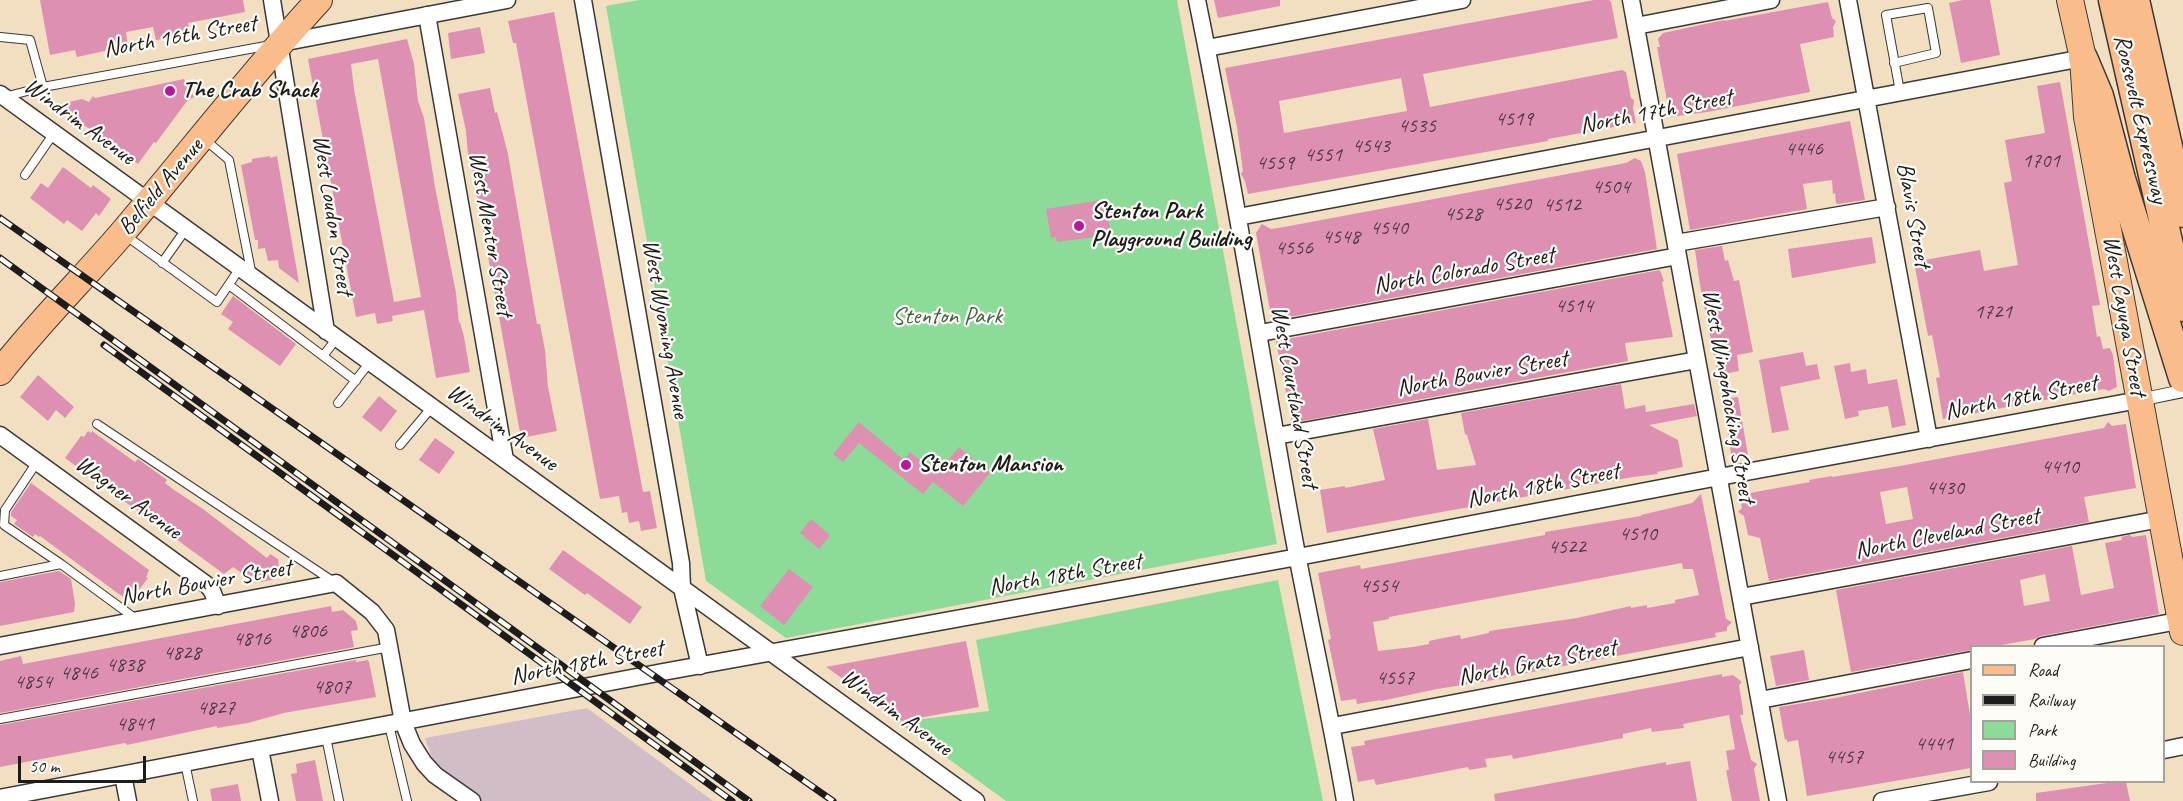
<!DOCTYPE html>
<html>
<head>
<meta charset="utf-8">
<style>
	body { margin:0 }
	#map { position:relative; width:2183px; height:801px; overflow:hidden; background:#f2dfc1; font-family:Caveat,sans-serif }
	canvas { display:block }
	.legend { position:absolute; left:1970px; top:645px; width:195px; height:138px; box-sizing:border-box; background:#fdfcf7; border:2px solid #a3a29f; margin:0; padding:8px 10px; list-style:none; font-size:18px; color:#1c1c1c }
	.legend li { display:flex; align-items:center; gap:12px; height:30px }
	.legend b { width:30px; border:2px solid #a3a29f }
	.scale { position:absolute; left:18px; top:756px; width:128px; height:27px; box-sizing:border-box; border:3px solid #1c1c1c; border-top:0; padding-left:8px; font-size:18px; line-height:21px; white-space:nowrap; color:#1c1c1c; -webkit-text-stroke:4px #fdfcf7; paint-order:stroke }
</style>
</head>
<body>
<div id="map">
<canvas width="2183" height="801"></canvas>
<ul class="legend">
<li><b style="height:8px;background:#f9bc8a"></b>Road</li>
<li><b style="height:8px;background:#1c1c1c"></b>Railway</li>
<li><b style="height:16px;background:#8ddb99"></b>Park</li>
<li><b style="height:16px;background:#dd90b2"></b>Building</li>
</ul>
<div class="scale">50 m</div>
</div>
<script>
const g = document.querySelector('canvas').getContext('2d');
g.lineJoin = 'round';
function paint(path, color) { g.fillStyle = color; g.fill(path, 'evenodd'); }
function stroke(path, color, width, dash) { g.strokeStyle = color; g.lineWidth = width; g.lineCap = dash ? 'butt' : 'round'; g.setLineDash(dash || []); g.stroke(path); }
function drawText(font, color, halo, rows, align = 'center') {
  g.font = font + ' Caveat,sans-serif'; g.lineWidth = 4.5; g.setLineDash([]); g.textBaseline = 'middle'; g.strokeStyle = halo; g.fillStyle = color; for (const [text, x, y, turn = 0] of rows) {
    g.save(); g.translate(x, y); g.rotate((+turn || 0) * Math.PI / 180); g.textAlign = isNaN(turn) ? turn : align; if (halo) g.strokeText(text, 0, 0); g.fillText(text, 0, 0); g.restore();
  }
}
paint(new Path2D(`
	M587,708L713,801H481L436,770L425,738Z`), '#d1bdc8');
paint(new Path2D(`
	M639,0H1177L1277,544L786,638L706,581L606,6Z
	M1278,580L1323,801H1006L898,722L989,711L976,640Z`), '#8ddb99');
paint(new Path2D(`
	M40,0H243L245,12L188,23L191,35L169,39V38L156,40L153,27L126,32L128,46L77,57L75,50L50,55Z
	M1214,0H1280V6L1218,18Z
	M1594,0H1609L1611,2L1618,38L1423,74L1430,107L1622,70L1626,72L1631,98L1634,100L1633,108L1636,123L1548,139V141L1248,194L1245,181L1241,174L1243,171L1237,127L1225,68ZM1401,78L1407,111L1284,133L1279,101Z
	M1963,0H1990L2000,55L1961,63L1949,3Z
	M1828,2L1832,18L1836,21L1833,27L1834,37L1800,44L1810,92L1707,112L1670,117L1657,47H1660L1658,39L1663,33L1724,20V21Z
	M554,12L643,492L650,491L657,528L641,531L639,521L629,523L627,512L622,513L619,496L600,499L516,43H513L508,21Z
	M480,27L485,53L451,59L448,33Z
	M407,39L414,64L418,101L424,118L435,187L456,293L459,323L460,322L464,337L470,372L436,378L424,310L392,316L393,321L377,324L375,313L356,317L308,59ZM378,59L421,297L394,302L354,89L351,64Z
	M184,79L194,97L187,101L156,143L154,142L138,164L56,105L82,99L89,102L93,96L95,98Z
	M2060,82L2100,305L2092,306L2097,337L2100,336L2103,349L2110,348L2113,355L2117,387L2109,391L2104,389L1943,419L1936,378L1940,377L1932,335L1928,336L1914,262L1980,250L1984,271L2018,265L2004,183L2012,181L2005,140L2045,133L2037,86Z
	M490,88L495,113L497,112L508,154L537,324H540L545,350L548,387L557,431L521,438L472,168L468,155L466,131L458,94Z
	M1850,121L1865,200L1838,204L1836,203L1835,193L1833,194L1832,180L1803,184L1807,209L1690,230L1677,154Z
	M270,156V158L277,156L299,283L279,268L278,260L268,261L265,248L258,249V240H255L241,165L252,162V159Z
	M1635,158L1641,161L1645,172L1657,249L1273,320V316H1271L1256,233L1262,224L1271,229L1284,227L1626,163Z
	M63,167L91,188L93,185L111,199L99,216L96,213L82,231L67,220L64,224L30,198L41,183L48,188Z
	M1108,199L1111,216L1108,217L1111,235L1057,242L1056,237L1051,238L1046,209Z
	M1872,237L1876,263L1792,278L1788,249Z
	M1722,246L1725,261L1728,260L1734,281L1739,280L1753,352L1737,355L1739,371L1718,375L1700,285L1695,250Z
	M1660,270L1664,281L1662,282L1673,337L1625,343L1628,361L1292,423L1276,341Z
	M233,296L296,344L280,366L228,329L233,322L221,314Z
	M1803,352L1806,366L1817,364L1820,379L1780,387L1789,430L1772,433L1759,360Z
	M1850,363L1851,372L1866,369L1868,384L1897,379L1906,425L1892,428L1888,406L1858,411L1859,416L1845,419L1834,366Z
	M38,375L74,407L65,418L56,410L48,421L20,397Z
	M1621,384L1625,409L1645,405L1646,412L1694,404L1697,416L1649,425L1678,440L1683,467L1657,472L1658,474L1633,477L1327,533L1320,490L1345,486V488L1385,480L1373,429L1428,419L1437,470L1476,465L1467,435L1465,434L1461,413Z
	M379,396L397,411L381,432L362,417Z
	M1738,397L1748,455L1732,461L1723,399Z
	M859,422L904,460L910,452L937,474L959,447L990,473L963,506L933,482L923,494L859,443L843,462L833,454Z
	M2108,422L2112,426L2126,424L2136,488L2084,497L2089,522L1769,581L1760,538L1748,535L1744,516L1738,512L1742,508L1739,495L1810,482L1809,480L1832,476V477L1900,466L2088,431L2104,428ZM1907,487L1913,519L1886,524L1880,492Z
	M88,431L91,433L92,431L135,462L138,459L167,480L165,483L174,490L203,509L267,558L270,554L278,559L280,574L276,579L256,583L233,567L224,574L65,458L81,436L84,437Z
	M435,438L455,452L439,474L419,460Z
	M31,483L149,570L146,577L148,578L131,600L129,601L116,592L40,536L39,537L35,534L33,537L14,524L17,520L11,516V512Z
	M1701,494L1726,619L1732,622L1727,627V631L1715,633L1716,637L1506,677V678L1437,689L1381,701V700L1357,704L1356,699L1341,701L1328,640L1331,639L1318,573L1360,565L1361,569L1545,535V532L1641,516V515L1692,503ZM1682,563L1683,569H1693L1699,595L1675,600V603L1647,608V605L1631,608V606L1577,618L1489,631V633L1461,639L1460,635L1443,638L1429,641V644L1413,647L1378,651L1373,622L1389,619V617Z
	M811,519L830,535L819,549L800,533Z
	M2130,535L2132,537L2146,535L2159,614L2041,636L2035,639L1996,646H1971V650L1851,672L1836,590L2072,546L2081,595L2114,588L2105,543L2122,540L2121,537ZM2045,574L2050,601L2024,606L2020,580Z
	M563,550L642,607L630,624L587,593L585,595L549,569Z
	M789,569L813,587L784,625L760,606Z
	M59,571L71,579L75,604L74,612L0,626V582Z
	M331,606L332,612L343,610L356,621L358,630L351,631L354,647L0,713V661L21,656L23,664Z
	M966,641L979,707L902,721L865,695L862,676L843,679L826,667Z
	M1804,650L1809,680L1776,686L1770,656Z
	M356,660V662L368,660L369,662L376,697L284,713L248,723L217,728V726L127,745L125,743L0,767V725Z
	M1963,672L1971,721V768L1807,796L1798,740L1787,742V739L1785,740L1779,707L1835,698Z
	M1722,674V677L1733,675L1742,682L1739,685L1743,710V715H1740L1751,760L1757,764L1754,769L1760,801H1732L1726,770H1729L1726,751L1735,749L1729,715L1683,724L1684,728L1652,732L1651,728L1623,734V738L1513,759L1512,755L1485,759L1487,767L1469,770L1468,767L1376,785L1374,779L1358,782L1351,747L1365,745L1364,741Z
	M315,760L323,801H296L291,774L297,773L296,764Z
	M1690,761L1697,801H1495L1494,794L1666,762V765Z
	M2114,782H2126L2130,801H2036V793Z
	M238,784L241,801H212L210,789Z`), '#dd90b2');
const service = new Path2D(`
	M0,37L30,40L43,87
	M1894,63L1936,53L1928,8L1886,15L1900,92
	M4,97L43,87L271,45
	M203,138L229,160L252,276
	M25,175L54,133
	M125,235L217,302L240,268
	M162,263L186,229
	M229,285L323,356
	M337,338L323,356L356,381
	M338,403L370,362
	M97,424L334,582
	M400,445L432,407
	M37,462L5,510L4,525L61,564
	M0,576L61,564L136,619
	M0,719L390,647
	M389,725L407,801
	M326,737L339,801
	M185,763L193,801`);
const pedestrian = new Path2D(`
	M2139,400L2183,391`);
const minor = new Path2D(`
	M272,0L326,331
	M583,0L681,563L682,588L700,666
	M1197,0C1232,171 1259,344 1290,517C1307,612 1329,706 1345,801
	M1631,0L1778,801
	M1848,0L1929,439
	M427,15L505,460
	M1636,26L1771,0
	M281,43L507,0
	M1207,48L1462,0
	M0,94L976,801
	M1238,217L2083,58
	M1676,243L1887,207
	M1260,333L1678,256
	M0,435L207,585L212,591L218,606
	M1276,436L1697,360
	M1741,597L2161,519
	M0,646L336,583L372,612L386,630L403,722L412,744L424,763L435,775L472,801
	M2043,646L2183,620
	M1760,700L1972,660
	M1333,726L1750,647
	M260,749L270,801
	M2164,750L2183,746
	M123,775L128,801
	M0,798L663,672L1298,557L1719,477L2139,400
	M1882,801L1989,782`);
const primary = new Path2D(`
	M2070,0L2083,58L2087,117L2183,632
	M0,372C38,323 83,279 124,231C189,154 251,74 319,0`);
const motorway = new Path2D(`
	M2113,0L2183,307
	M2135,0L2183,213
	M2083,58L2099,96L2121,179L2183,378`);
stroke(service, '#3c3935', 10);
stroke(pedestrian, '#3c3935', 14);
stroke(minor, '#3c3935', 19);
stroke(primary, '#3c3935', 28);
stroke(motorway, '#3c3935', 31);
stroke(service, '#fff', 8);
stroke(pedestrian, '#fff', 12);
stroke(minor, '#fff', 16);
stroke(primary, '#f9bc8a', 26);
stroke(motorway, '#f9bc8a', 28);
const rail = new Path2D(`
	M0,218L833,801
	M0,258L749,801
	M104,345L732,801`);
stroke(rail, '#1c1c1c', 7);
stroke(rail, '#fdfcf7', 4.5, [14]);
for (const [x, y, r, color] of [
	[170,91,6,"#b5179e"],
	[1079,226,6,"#b5179e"],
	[906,465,6,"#b5179e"]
]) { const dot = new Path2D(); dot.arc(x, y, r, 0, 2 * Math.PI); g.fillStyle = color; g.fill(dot); stroke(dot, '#fdfcf7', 2); }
drawText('21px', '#4c3942', null, [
	["4519",1514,119],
	["4535",1417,126],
	["4543",1371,146],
	["4446",1804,149],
	["4551",1323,155],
	["1701",2041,161],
	["4559",1275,163],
	["4504",1611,187],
	["4520",1512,204],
	["4512",1562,205],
	["4528",1463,214],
	["4540",1389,228],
	["4548",1341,237],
	["4556",1294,248],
	["4514",1574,306],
	["1721",1993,312],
	["4410",2060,467],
	["4430",1945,488],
	["4510",1638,534],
	["4522",1567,547],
	["4554",1379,586],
	["4806",308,631],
	["4816",252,639],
	["4828",182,653],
	["4838",125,665],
	["4846",79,673],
	["4557",1395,678],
	["4854",33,682],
	["4807",332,687],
	["4827",216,708],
	["4841",135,724],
	["4441",1934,744],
	["4457",1844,757]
]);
drawText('24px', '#1c1c1c', '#fdfcf7', [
	["North 16th Street",180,37,-10],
	["North 17th Street",1656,112,-11],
	["Roosevelt Expressway",2140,119,77],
	["Windrim Avenue",79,122,36],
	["Belfield Avenue",161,187,-50],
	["West Loudon Street",332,215,81],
	["Blavis Street",1913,215,80],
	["West Mentor Street",490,234,80],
	["North Colorado Street",1464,271,-10],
	["West Cayuga Street",2124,316,80],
	["West Wyoming Avenue",665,329,80],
	["North Bouvier Street",1482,374,-10],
	["West Wingohocking Street",1728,396,80],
	["West Courtland Street",1294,397,80],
	["North 18th Street",2021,398,-11],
	["Windrim Avenue",502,428,36],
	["North 18th Street",1543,486,-11],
	["Wagner Avenue",128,498,36],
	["North Cleveland Street",1947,534,-11],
	["North 18th Street",1065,575,-10],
	["North Bouvier Street",206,583,-10],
	["North 18th Street",587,663,-11],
	["North Gratz Street",1537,663,-11],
	["Windrim Avenue",896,713,36]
]);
drawText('bold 24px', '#1c1c1c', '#fdfcf7', [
	["The Crab Shack",182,91],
	["Stenton Park",1091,212],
	["Playground Building",1091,240],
	["Stenton Mansion",918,465]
], 'left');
drawText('24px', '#445f48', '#fdfcf7', [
	["Stenton Park",947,317]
]);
</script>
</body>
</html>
